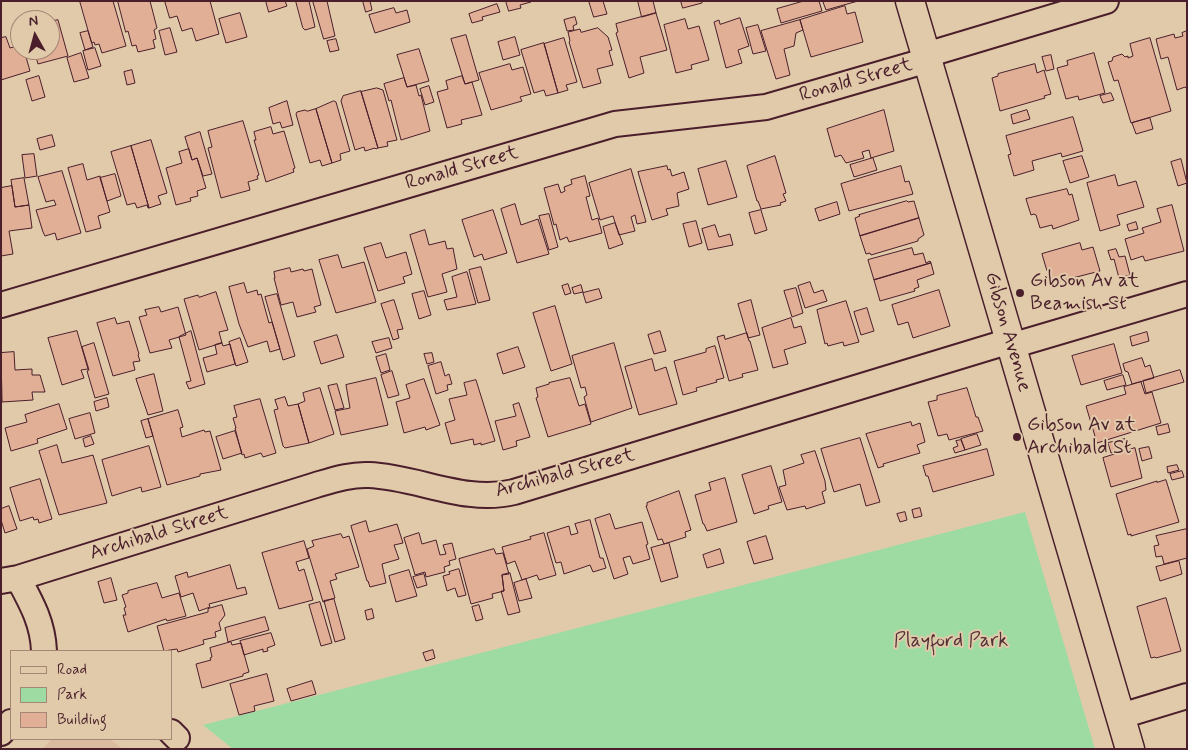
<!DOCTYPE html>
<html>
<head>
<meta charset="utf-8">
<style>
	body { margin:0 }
	#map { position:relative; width:1188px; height:750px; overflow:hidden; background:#e1caaa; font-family:Mynerve,sans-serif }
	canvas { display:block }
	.frame { position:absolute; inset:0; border:2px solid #4a1f2b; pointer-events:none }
	.legend { position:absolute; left:10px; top:650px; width:162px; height:90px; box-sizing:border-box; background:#e1caaa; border:1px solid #a58677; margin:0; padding:6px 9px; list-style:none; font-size:15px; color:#4a1f2b }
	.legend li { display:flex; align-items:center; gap:10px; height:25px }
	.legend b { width:25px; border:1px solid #a58677 }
	.north { position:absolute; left:10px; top:10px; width:50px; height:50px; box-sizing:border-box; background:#e1caaa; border:1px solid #a58677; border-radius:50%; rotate:353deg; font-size:14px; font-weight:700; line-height:20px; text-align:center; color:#4a1f2b }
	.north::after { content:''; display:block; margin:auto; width:18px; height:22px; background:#4a1f2b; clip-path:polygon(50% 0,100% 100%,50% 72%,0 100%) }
</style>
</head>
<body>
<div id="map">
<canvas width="1188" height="750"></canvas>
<div class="frame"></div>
<ul class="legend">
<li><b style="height:6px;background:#e1caaa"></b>Road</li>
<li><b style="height:14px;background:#9ddba3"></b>Park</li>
<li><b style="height:14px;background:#e1ae96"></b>Building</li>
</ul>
<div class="north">N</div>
</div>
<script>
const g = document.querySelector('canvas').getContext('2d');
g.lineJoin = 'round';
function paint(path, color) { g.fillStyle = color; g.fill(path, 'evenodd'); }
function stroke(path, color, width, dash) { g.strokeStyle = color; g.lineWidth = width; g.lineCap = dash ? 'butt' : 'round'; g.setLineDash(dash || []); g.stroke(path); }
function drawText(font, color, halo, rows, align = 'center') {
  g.font = font + ' Mynerve,sans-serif'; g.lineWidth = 4; g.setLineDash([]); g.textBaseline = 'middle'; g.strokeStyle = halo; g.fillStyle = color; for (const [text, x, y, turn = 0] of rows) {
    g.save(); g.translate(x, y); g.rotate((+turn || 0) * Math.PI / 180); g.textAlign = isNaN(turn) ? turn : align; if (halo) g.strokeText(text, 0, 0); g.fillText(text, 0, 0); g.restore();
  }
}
paint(new Path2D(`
	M52,739H110L123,749H42Z`), '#dbbb9f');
paint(new Path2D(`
	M1025,512L1095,749H233L203,725Z`), '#9ddba3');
const building = new Path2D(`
	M80,1H113L126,46L102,53L99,44L95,45L94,42L92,43Z
	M118,1H150L157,28L154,30L156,39L153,40L155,48L138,52L136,45L132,46L128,31L126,32Z
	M165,1H210L219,34L196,41L192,28L182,31L177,16L170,18Z
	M266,1H285L287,6L269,12Z
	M296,1H309L315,27L305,30L303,28Z
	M313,1H327L335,36L324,39Z
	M363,1H370L372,10L366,12Z
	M506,1H530L531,2L520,5L521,8L509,11Z
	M589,1H603L607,14L594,17Z
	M638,1H653L656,13L642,17Z
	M681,1H702V3L683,8Z
	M804,1H819L822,11L781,23L777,9Z
	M822,1H858L826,10L823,2Z
	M497,4L500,12L482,17L483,20L472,23L469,14Z
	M845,6L847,14L855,12L863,42L811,57L800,20Z
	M394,8L396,13L407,10L410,22L375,33L369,15Z
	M240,13L247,37L226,43L219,19Z
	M656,13L667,50L640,57L644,73L629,78L616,33L618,32L616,24Z
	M575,17L577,24L573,26L574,30L567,31L564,20Z
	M740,18L749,46L738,50L742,63L726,68L714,22L719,20L720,24Z
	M685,19L688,29L699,26L709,60L691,65L692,69L676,73L664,25Z
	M58,20L68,56L38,64L34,50H50V22Z
	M800,20L803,30L796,33L794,46L784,49L790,75L776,79L761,31Z
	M758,25L766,51L753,54L746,28Z
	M170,28L177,52L165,55L159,31Z
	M598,28L608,37L612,50L609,51L613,65L597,69L601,83L583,88L569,42L570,41L568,32L580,29L581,32Z
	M88,31L93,47L85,50L80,33Z
	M1187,31V89L1185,87L1177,90L1168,57L1161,59L1156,39L1174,34L1175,38L1183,36L1182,33Z
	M466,35L479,80L465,84L451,39Z
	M6,37L10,48L20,45V50H24L30,71L1,80V38Z
	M515,37L520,55L503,60L498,42Z
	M564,38L577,82L566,85L568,90L558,93L544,44Z
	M1150,38L1171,111L1131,123L1118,80L1114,81L1108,62L1112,61L1113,57L1122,54L1125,57L1128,56V58L1133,56L1130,44Z
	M336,39L339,50L330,52L327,41Z
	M544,43L558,93L546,96L544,90L534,93L521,50Z
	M95,48L101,66L88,70L83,51Z
	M419,49L429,81L407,87L397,55Z
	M81,53L89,78L74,82L67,58Z
	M1094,53L1105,93L1079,100L1078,96L1066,99L1057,68L1068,65L1067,61Z
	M1051,55L1054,69L1046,71L1042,57Z
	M510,64L512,70L523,67L531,94L520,97L522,101L491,110L479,73Z
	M1035,64L1037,73L1044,70L1051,94L1044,96L1045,98L1000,111L992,78L998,76V74Z
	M132,70L135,83L127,85L124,72Z
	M39,76L45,97L32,101L26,80Z
	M462,76L465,84L472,82L482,115L461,120L462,124L447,128L437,92L448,89L446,81Z
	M404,78L407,87L416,85L419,96L421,95L430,131L401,140L391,100L389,101L384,84Z
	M429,86L434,102L425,105L420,89Z
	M377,88L383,90L397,140L387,142L388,146L378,148L361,92Z
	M361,91L378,148L376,149L375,148L365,151L364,147L355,150L341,101L343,96Z
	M1111,93L1114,100L1103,103L1100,96Z
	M287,101L293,125L282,128L280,122L273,124L269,108Z
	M334,101L336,102L350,151L340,154L341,160L332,163L316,109Z
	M316,109L332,163L322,166L320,160L310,163L296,114L297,112L305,110L307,111Z
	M884,110L894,151L871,158L869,150L862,152L864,158L846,163L841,155L835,157L827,129Z
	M1027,110L1030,119L1013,124L1011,115Z
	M1073,117L1083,151L1062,157L1061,153L1032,161L1034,170L1014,176L1008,155L1011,154L1006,136Z
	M1150,118L1153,129L1136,134L1132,123Z
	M243,121L259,175L257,176L258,179L248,182L250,190L221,198L208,148L212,147L208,131Z
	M271,127L273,134L284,131L295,168L293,169L294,172L266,182L254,140H256L254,132Z
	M200,132L212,174L203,176L197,158L192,160L185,137Z
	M52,135L55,146L40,150L37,139Z
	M151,140L167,193L158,196L161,204L149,208L131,146Z
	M131,146L149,208H148L147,205L137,208L135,203L127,205L111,152Z
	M189,149L192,160L197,158L206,188L197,191L198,196L190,198L191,201L176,205L166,168L182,163L179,152Z
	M34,154L37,176L25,178L22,155Z
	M775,156L786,193L783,194L786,201L780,203L781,205L761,209L758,201H757L747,166Z
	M1082,156L1089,177L1070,183L1063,161Z
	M873,158L877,170L854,177L850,165Z
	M1181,159L1187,183L1178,186L1171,162Z
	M726,161L737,197L708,205L698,169Z
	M83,164L87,180L100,176L110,212L98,216L101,228L86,232L68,168Z
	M667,166L668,170L670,169L672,176L684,172L689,189L677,193L679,206L666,209L668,215L652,220L638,172Z
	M901,166L905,182L909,181L913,194L849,211L841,184Z
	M631,169L646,222L637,224L635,215L631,217L635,231L619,235L613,216L600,220L589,183Z
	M62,171L81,233L57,240L55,233L45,236L43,232L36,210L56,205L54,200L46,202L38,177Z
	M115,174L121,196L107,201L100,178Z
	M1115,175L1118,186L1136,181L1144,207L1117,215L1120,225L1100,231L1087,183Z
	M585,176L590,196L586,197L592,220L598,218L602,233L569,242L567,237L560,240L556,224L554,225L544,188L558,184L561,193L565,191L564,187L572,184L571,180Z
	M24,178L29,205L15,207L11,180Z
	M12,186L15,207L29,205L32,228L9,231L13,254L1,256V188Z
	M1067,189L1069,195L1072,194L1079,220L1053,229L1052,225L1040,228L1036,215L1034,214L1031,215L1026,199Z
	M907,201L908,202L914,201L919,218L860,236L855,218L860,216L859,215Z
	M837,202L840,214L819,221L815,209Z
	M515,204L521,225L538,219L549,254L517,263L501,209Z
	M1172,205L1184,251L1145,261L1143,256L1131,260L1125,239L1144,233L1142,228L1161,222L1157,209Z
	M493,210L507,253L484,260L482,254L474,257L462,220Z
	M761,210L767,230L755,234L749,213Z
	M549,214L558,247L549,250L539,216Z
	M919,218L924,235L918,239V241L871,255L870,253L866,254L860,236Z
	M696,221L702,243L689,247L683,224Z
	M1136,222L1138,229L1129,231L1127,225Z
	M615,223L623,244L609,249L603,227Z
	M715,225L719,237L730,234L733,245L708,250L702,229Z
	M425,230L429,245L445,241L447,249L453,248L457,269L442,274L447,292L428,297L410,235Z
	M381,243L386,258L406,252L412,274L403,277L405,283L378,291L364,248Z
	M1080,243L1082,250L1093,247L1100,271L1053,283L1050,271H1047L1042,254Z
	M912,248L914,255L923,253L926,263L930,261L931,263L874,280L868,260Z
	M1116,249L1119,257L1125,256L1130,275L1119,278L1114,259L1111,260L1108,251Z
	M338,255L342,268L364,262L376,302L336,313L319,260Z
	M931,263L934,274L917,280L919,287L914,289L915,291L880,301L874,280Z
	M481,267L490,300L478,303L469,270Z
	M290,268L291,272L303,269L304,271L312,269L321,305L314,307L316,312L297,317L293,302L281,305L274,278H275L274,272Z
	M467,272L476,304L447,310L444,300L457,297L452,277Z
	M810,282L814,293L823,290L827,301L805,308L798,286Z
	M244,283L247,293L257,290L258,295L261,294L269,323L272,322L280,349L270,352L267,341L248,347L239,324L229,287Z
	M568,284L571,293L565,295L562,286Z
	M581,285L583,292L574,294L572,288Z
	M796,288L803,313L792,317L784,291Z
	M599,289L602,298L586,303L583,293Z
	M939,290L950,326L913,338L908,322L898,325L892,305Z
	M424,291L431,315L419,319L412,294Z
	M216,292L228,330L219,332L222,343L199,350L184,299L198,295L199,297Z
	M277,294L295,356L283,360L265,297Z
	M394,300L403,329L397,330L399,338L393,340L381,304Z
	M751,300L760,335L748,338L738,304Z
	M846,301L859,342L844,346L843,342L828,346L827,343L825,344L817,310Z
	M555,306L572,364L551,371L533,313Z
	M159,307L161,312L178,307L186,335L169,340L172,348L150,353L139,317L147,315L145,310Z
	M867,308L874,331L861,335L854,312Z
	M115,318L117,324L129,321L139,354L138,355L140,361L133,362L135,370L113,376L97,323Z
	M791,318L794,328L801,326L806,343L784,350L788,364L773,368L762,328Z
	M77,331L88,369L81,370L84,378L62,385L48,338Z
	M191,331L205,384L189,389L186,382L191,381L179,337Z
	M660,331L666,351L654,354L648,335Z
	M1147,332L1149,341L1132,346L1130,337Z
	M747,333L749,341H750L758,370L742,374L743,377L729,381L717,337L724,335L725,339Z
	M337,335L344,357L321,364L314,342Z
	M240,338L248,362L236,366L229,342Z
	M389,338L392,348L376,353L372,342Z
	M94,343L109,394L95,398L87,371L89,370L82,347Z
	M222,343L223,346L230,344L235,364L207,372L203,358L217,354L215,345Z
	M614,343L632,408L591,422L584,397L587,395L585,387L581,388L572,356Z
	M1114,344L1122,373L1081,385L1072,356Z
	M715,346L724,378L716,380L717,382L696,388L697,391L683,395L674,361L706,352V349Z
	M518,347L525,367L503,374L497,354Z
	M14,352L15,370L32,369V375H40L45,392H32L33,400L2,402L1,353Z
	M432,353L434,362L427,364L424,354Z
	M386,354L390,370L381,373L376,357Z
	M1142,358L1145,367L1150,365L1154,378L1132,384L1128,372L1125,371L1123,364Z
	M652,359L655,371L666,367L677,404L639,415L625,367Z
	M441,362L445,376L449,374L452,384L447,385L448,390L436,394L428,366Z
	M1180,370L1184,382L1146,393L1143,381Z
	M392,371L399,395L388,398L381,375Z
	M154,374L163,411L148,415L136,379Z
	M1123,375L1126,385L1107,390L1104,381Z
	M376,378L388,425L341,435L335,411L350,408L346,385Z
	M570,378L579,406L585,404L591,424L548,437L536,398L538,397L536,388L549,384V383Z
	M424,379L440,425L426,430L425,427L404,433L396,402L410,398L406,385Z
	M476,380L495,441L481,445V443L474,445L473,439L451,444L445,423L455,420L449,399L467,395L464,383Z
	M1141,382L1145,394L1152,392L1161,423L1097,443L1086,406L1126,394L1124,387Z
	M337,384L344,408L335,410L328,386Z
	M320,388L334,434L309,443L298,404L305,401L303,393Z
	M967,388L976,417H978L983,431L949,440L947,434L938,436L928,402L937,400V396Z
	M285,397L288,406L298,404L309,443L285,448L283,446L274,410L278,409L275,400Z
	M107,398L109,407L96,411L94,402Z
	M260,399L276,453L263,457L261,453L245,458L244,454L242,455L235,428H236L233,418L237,417L234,406Z
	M519,403L530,437L516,441L517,446L503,450L495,421L516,416L513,405Z
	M59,404L67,429L37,439L38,443L11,451L5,428L27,422L25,415Z
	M178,410L183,427L180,428L182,437L204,430L205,432L210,431L221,470L200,474V476L167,485L148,419Z
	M90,413L95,433L75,439L69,419Z
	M148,419L153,436L146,438L141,421Z
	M911,422L912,426L920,423L925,442L917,445L920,453L883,464L884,466L878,468L866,434Z
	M1168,424L1170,432L1158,435L1156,427Z
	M235,431L242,453L223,459L216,437Z
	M977,434L981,445L965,450L961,439Z
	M91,436L94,444L85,447L83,439Z
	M860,438L880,502L866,506L860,484L834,492L821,449Z
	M1125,439L1127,448L1111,453L1108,443Z
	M961,440L965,450L955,453L953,448L958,446L956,441Z
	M57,445L62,463L93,455L107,503L59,515L39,451Z
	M149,446L161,487L142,492L141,487L112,496L102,460Z
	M1149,447L1152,458L1142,461L1139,449Z
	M1135,448L1142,478L1111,487L1103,458Z
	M987,449L994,475L933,492L928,476H926L923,466Z
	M815,451L825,481L826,490L822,492L825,503L806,509L805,506L787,510L779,487L786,485L783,470L804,463L801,455Z
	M1177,465L1179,470L1168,473L1167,467Z
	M771,466L782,502L768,506L769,509L754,514L742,475Z
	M1182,471L1184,477L1172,480L1170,474Z
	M725,478L737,522L707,531L704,524H703L695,495L711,490L709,483Z
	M40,479L52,519L39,523L38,519L34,520L33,517L20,521L10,488Z
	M1166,480L1179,522L1131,536V534L1128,535L1116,494L1157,481V482Z
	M679,491L691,530L685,532L686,537L664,544L662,539L658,540L646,506H647V503Z
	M9,506L17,529L5,533L1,520V509Z
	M920,508L922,516L914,518L912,510Z
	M905,512L907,520L900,522L897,514Z
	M610,514L615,529L642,522L648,544L646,545L650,559L633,564L630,556L623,558L628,574L614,579L595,519Z
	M590,520L600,558H603L606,568L593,572L590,565L564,574L561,562L556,563L547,533L569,526L571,535L578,533L575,524Z
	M366,521L369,532L397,524L403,543L394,545L399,559L382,564L386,583L370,587L368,581H367L351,526Z
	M1187,529V558L1164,564L1162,556L1156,557L1154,546L1159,545L1156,536Z
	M419,533L422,544L436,540L440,555L446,554L443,545L452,543L456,559L449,561L450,565L444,567L445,572L426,577L425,572L415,575L404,538Z
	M544,533L556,575L539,580L537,575L522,580L515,561L507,564L502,547L531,539L530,537Z
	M341,534L343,538L349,536L359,567L335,574L337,579L330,581L335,598L323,602L307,549L314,546L312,541Z
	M766,536L773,559L754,564L747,542Z
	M304,541L309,558L296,562L299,571L304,569L313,600L279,609L262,553Z
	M669,543L678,577L661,582L651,548Z
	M494,549L496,554L503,553L509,574L502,575L504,591L492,594L493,598L471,604L459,559Z
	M720,549L724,563L707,568L703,555Z
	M1179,561L1182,574L1160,581L1156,567Z
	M230,565L237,589L245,587L247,594L209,604L210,607L199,611L193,593L181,597L175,576L187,572L188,577Z
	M459,569L466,595L458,597L455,588L447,591L443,576L450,574L449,572Z
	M409,570L417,596L396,602L389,576Z
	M510,573L520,612L508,615L501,591H504L502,575Z
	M424,574L427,585L417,588L413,577Z
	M111,578L117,600L104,603L98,582Z
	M526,579L532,598L519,601L514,583Z
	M157,583L162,598L179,593L186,616L167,621L166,619L128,632L123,615H126L124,608L126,607L122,595L128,593V591Z
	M1166,598L1181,651L1156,658L1155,657L1151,658L1137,607Z
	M334,599L345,639L335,642L324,601Z
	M320,602L332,643L321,646L309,605Z
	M222,605L225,615L219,623L221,630L215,632L216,637L203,640L204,644L178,652L177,649L164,651L157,626L208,612V609Z
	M479,605L483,619L476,621L472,607Z
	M372,609L374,618L367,620L365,611Z
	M265,617L269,630L228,642L225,628Z
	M271,633L275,645L267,648L268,651L263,652V649L244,655L240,641Z
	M231,642L232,645L241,643L249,672L243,674V676L202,688L196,664L211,660L210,658L212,657L210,648Z
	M433,650L435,658L426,661L423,653Z
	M267,674L274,701L254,706L255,711L239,715L230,684Z
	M312,681L316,694L291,701L287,689Z`);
paint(building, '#e1ae96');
stroke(building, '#4a1f2b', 1);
const minor = new Path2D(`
	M926,55L1106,1
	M1,305L615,124L766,107L928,60
	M1011,346L1187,294
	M18,578C31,602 43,623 44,651
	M1,581L18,578L316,485C333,480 351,474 369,475C418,477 465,504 514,492L1010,341
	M1121,716L1187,696
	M171,732L177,738
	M1,733L11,722`);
const secondary = new Path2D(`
	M910,1L1130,749`);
stroke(minor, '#4a1f2b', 28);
stroke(secondary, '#4a1f2b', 31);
stroke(minor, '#e1caaa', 24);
stroke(secondary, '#e1caaa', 28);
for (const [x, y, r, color] of [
	[1020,293,5,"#4a1f2b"],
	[1017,437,5,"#4a1f2b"]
]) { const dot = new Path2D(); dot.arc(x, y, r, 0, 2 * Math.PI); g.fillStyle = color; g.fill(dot); stroke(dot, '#e1caaa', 2); }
drawText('20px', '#4a1f2b', '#e1caaa', [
	["Ronald Street",856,81,-16],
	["Ronald Street",462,169,-16],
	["Gibson Avenue",1007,332,74],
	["Archibald Street",565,474,-15],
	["Archibald Street",159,534,-17]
]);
drawText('20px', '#4a1f2b', '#e1caaa', [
	["Gibson Av at",1030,282],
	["Beamish St",1030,305],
	["Gibson Av at",1027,426],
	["Archibald St",1027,449]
], 'left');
drawText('20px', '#523237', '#e1caaa', [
	["Playford Park",951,642]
]);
</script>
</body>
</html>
